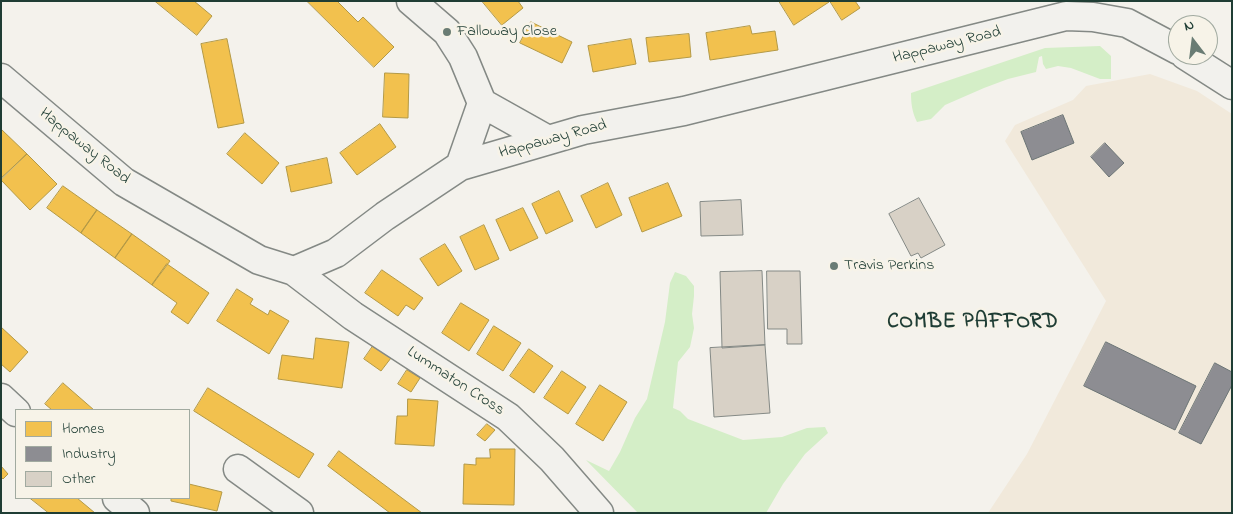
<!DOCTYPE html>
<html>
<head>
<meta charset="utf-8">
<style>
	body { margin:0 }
	#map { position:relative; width:1233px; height:514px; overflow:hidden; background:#f4f2ec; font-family:"Indie Flower",sans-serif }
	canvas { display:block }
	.frame { position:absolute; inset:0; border:2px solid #1f3d34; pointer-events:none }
	.legend { position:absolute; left:15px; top:409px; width:175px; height:90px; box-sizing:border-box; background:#f7f3e8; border:1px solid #a1aaa0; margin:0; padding:6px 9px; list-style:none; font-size:15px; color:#1f3d34 }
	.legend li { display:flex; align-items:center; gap:10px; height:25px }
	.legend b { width:25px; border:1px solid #a1aaa0 }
	.north { position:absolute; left:1168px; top:15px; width:50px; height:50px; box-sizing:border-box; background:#f7f3e8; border:1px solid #a1aaa0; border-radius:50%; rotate:345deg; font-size:14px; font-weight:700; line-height:20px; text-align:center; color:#1f3d34 }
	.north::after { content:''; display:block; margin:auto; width:18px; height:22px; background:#6a7c74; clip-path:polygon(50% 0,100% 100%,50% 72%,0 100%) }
</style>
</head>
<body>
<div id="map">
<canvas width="1233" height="514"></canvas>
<div class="frame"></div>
<ul class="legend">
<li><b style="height:14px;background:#f2c14e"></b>Homes</li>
<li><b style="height:14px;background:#8d8d92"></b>Industry</li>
<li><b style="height:14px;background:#d8d1c6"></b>Other</li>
</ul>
<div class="north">N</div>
</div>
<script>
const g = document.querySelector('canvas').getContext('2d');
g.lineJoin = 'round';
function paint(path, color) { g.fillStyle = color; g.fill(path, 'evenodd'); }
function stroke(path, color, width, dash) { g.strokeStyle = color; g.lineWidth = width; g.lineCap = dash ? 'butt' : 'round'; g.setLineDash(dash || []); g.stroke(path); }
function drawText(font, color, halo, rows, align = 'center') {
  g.font = font + ' "Indie Flower",sans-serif'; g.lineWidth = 5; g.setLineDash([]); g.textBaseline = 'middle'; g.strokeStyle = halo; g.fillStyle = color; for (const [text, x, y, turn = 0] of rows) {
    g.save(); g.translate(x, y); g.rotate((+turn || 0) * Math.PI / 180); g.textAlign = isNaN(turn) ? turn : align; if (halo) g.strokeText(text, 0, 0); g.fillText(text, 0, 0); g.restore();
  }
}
paint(new Path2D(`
	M1150,74L1197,91L1232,114V513H988L1027,454L1106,301L1005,141L1015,125L1073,100L1086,86Z`), '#f1e9db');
paint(new Path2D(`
	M1100,46L1111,56V79H1100L1071,68L1058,66L1046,69L1043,64L1042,56L1039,57L1036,72L1008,79L984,88L945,105L931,119L917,122C912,112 911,103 911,93L1045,48Z
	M675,272L686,276L694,286V296L692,314L694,328L690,347L678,362L673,408L680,411L688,419L743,440L782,437L807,428L825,427L828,433L805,454L783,484L766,513H638L586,460L609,471L620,452L635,418L647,399L665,322L670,283Z`), '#d4eec7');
const homes = new Path2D(`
	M155,1H194L212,16L197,35Z
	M307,1H337L358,22L363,17L394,47L374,67Z
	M482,1H518L523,8L502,25Z
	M779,1H829V2L794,25Z
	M830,1H855L860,8L842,20Z
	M531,22L572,42L562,63L520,43Z
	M750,26L752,34L775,31L778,50L710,60L706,33Z
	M689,34L691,57L649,62L646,38Z
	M227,39L244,123L218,128L201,44Z
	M631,39L636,64L593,72L588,46Z
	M385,73L409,74L408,118L383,117Z
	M380,124L396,147L357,175L340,153Z
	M1,129L27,154L1,178Z
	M245,133L279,163L262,184L227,154Z
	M27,154L57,184L30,210L1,180Z
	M327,158L332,183L291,192L286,167Z
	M608,183L622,215L596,228L581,196Z
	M668,183L682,216L642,232L629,198Z
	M63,186L97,210L81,233L47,208Z
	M559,191L573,221L546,234L532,204Z
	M523,208L538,238L510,251L496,220Z
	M97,210L132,234L115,258L81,233Z
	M484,225L499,259L475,270L460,237Z
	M132,234L170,261L152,285L115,258Z
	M445,244L462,271L438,286L420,259Z
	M167,264L209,293L188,324L171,312L177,303L152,285Z
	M382,270L423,298L414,310L406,305L398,316L365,293Z
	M237,289L253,299L250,304L268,315L270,310L289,321L269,354L217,321Z
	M461,303L489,320L469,351L442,333Z
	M494,326L521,343L503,371L477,354Z
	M1,327L28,352L10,372L1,364Z
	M316,338L349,342L342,388L278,379L282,355L313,359Z
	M373,346L391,358L381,371L364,359Z
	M529,349L553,366L534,393L510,376Z
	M407,370L420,378L411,392L398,384Z
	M562,371L586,387L568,414L544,398Z
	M63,383L94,410H52L45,404Z
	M600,385L627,402L603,441L576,424Z
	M208,388L314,454L299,478L194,411Z
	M408,399L438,401L434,446L395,444L397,416H407Z
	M487,424L495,430L485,441L477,435Z
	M490,449H515L514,505L463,504L464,464L476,465V458H490Z
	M339,451L422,513H390L328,466Z
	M1,466L8,474L3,479L1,477Z
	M189,484L222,492L217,511L171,501V498H189Z
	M30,498H77L95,513H49Z`);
paint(homes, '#f2c14e');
stroke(homes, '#b39946', 1);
const industry = new Path2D(`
	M1063,115L1074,143L1032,160L1021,132Z
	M1105,143L1124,163L1109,177L1091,157Z
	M1106,342L1196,386L1175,430L1084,386Z
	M1215,363L1232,372V385L1201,444L1179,433Z`);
paint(industry, '#8d8d92');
stroke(industry, '#6c7576', 1);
const building = new Path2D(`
	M919,198L945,245L921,258L918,253L911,256L889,214Z
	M741,200L743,235L701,236L700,202Z
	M762,271L765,345L722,348L720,272Z
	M767,271H800L802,344H787V329H768Z
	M765,345L770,413L714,417L710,348Z`);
paint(building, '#d8d1c6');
stroke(building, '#848985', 1);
const minor = new Path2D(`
	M411,1L447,32L463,57L482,103
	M1185,55L1232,85
	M1,78L124,182L259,260L294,271L353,316L508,417L552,459L599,513
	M460,166L482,103L548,140
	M294,271L336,253L385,216L460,166L583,130L684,111L1066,16L1093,17L1127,23L1178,50
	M1,398L16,412
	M238,469L299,513
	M117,498L135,513`);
stroke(minor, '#848985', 31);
stroke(minor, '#f2f1ed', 28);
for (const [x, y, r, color] of [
	[447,32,5,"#6a7c74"],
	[834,266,5,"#6a7c74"]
]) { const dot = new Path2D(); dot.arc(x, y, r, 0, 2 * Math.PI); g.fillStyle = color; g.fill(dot); stroke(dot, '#f7f3e8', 2); }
drawText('16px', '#1f3d34', '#f7f3e8', [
	["Falloway Close",457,32],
	["Travis Perkins",844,266]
], 'left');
drawText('16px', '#1f3d34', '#f7f3e8', [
	["Happaway Road",947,46,-14],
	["Happaway Road",553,140,-15],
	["Happaway Road",84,147,39],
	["Lummaton Cross",455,382,33]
]);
g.letterSpacing = '1px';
drawText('bold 21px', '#1f3d34', '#f7f3e8', [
	["COMBE PAFFORD",973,324]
]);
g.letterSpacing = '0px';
</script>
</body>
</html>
